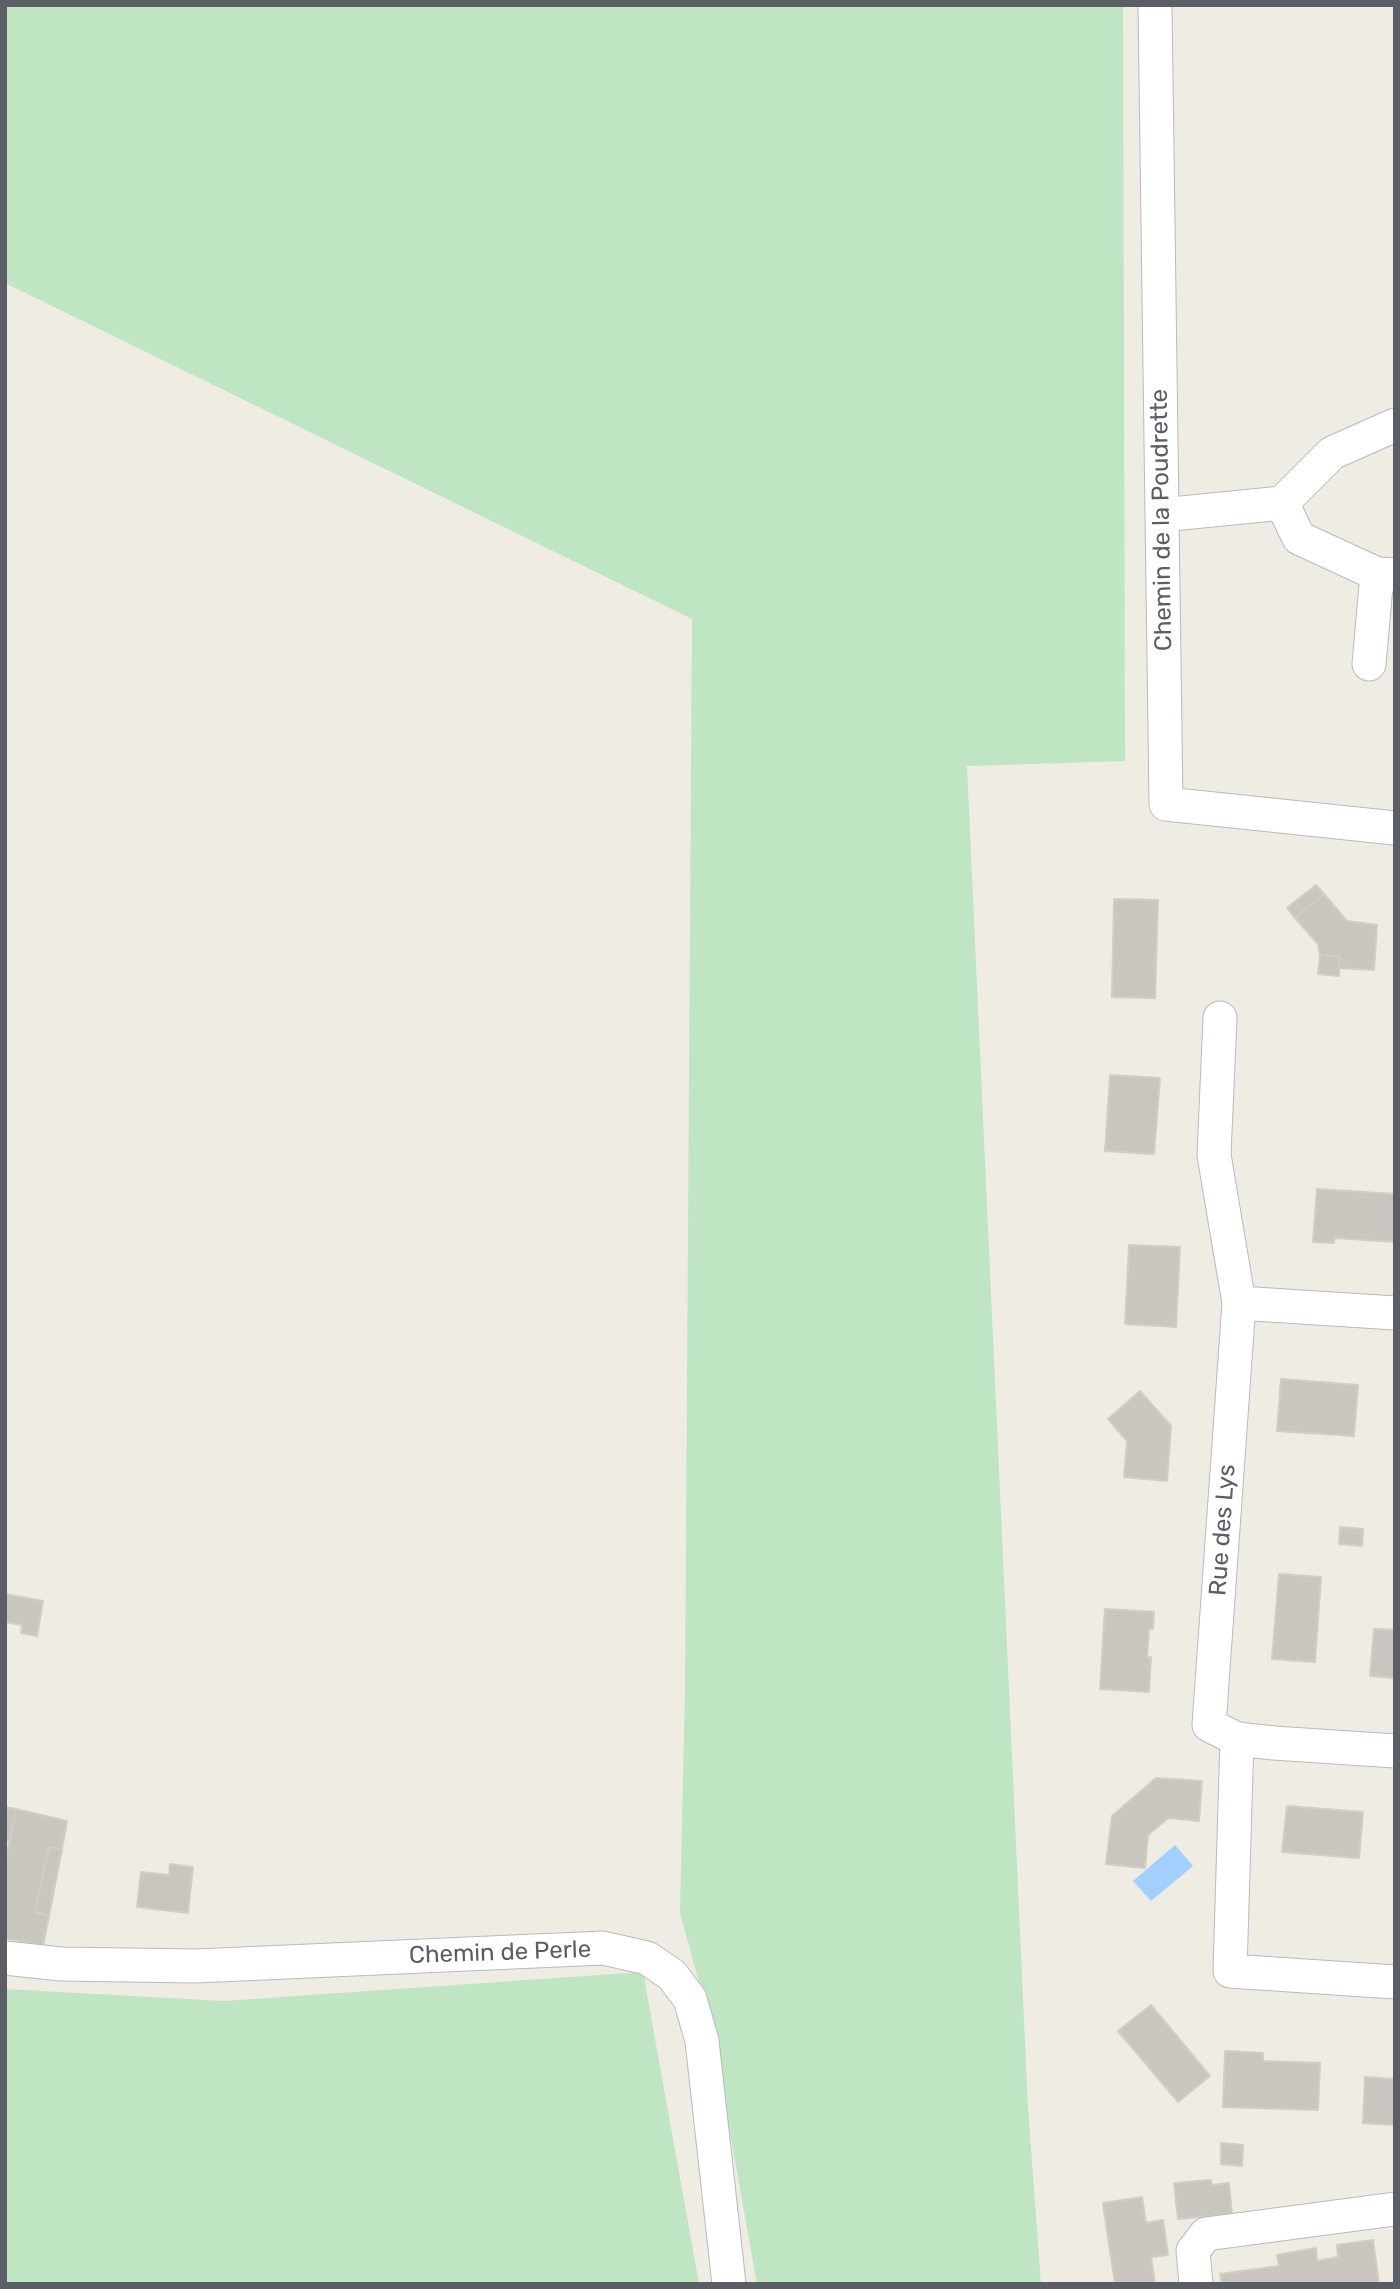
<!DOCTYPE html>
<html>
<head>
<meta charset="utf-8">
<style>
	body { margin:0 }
	#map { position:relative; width:1400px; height:2289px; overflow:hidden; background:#eeece3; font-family:Rubik,sans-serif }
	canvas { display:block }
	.frame { position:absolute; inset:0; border:7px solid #5b5e64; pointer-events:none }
</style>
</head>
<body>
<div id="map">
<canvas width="1400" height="2289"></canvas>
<div class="frame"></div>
</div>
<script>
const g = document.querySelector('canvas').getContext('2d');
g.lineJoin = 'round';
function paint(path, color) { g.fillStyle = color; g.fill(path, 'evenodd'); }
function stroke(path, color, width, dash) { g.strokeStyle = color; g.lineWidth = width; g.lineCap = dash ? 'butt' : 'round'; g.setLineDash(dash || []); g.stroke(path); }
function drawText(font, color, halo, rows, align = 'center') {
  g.font = font + ' Rubik,sans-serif'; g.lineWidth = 6; g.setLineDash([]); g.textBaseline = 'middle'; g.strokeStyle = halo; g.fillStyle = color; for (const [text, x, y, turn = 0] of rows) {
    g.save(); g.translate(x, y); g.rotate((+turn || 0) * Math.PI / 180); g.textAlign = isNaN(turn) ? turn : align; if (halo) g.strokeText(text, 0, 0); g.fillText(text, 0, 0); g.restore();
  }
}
paint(new Path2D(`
	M5,5H1123L1125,761L967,766L1028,2108L1041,2284H757L711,2026L680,1913L685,1690L692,619L5,283Z
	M643,1972L699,2284H5V1989L224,2001Z`), '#bfe5c3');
paint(new Path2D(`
	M1175,1845L1193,1866L1151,1901L1133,1881Z`), '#a3cffe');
const building = new Path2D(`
	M1316,885L1324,894L1295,918L1287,908Z
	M1324,894L1347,921L1377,925L1374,970L1339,968V956L1320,955L1318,944L1295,918Z
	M1114,899L1158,900L1155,998L1112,997Z
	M1320,955L1339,956V976L1318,974Z
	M1110,1075L1160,1078L1154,1154L1105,1151Z
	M1317,1189L1395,1194V1242L1335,1238L1334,1243L1313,1242Z
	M1129,1245L1180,1247L1176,1327L1125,1324Z
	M1281,1379L1358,1385L1354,1436L1277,1431Z
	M1140,1391L1171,1426L1167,1481L1124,1477L1127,1441L1108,1419Z
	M1340,1527L1363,1529L1362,1546L1339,1544Z
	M1279,1574L1321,1577L1315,1662L1272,1659Z
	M5,1594L43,1601L37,1636L21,1633L22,1625L5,1622Z
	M1105,1609L1154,1612L1153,1629H1149L1147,1658L1151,1657L1149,1692L1100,1689Z
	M1374,1629L1395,1630V1678L1370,1676Z
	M1156,1778L1202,1781L1199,1821L1168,1818L1148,1835L1145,1868L1106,1864L1112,1816Z
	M1287,1806L1363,1812L1359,1858L1282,1852Z
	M5,1807L16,1809L10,1841L5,1840Z
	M16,1809L67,1821L62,1849L49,1847L35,1912L49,1916L43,1946L5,1938V1864Z
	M49,1847L62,1849L49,1916L35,1912Z
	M170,1864L193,1867L188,1913L137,1907L141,1872L169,1875Z
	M1151,2005L1210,2076L1178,2102L1118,2031Z
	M1225,2051L1263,2053V2061L1320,2063L1318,2110L1223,2107Z
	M1365,2077L1395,2079V2125L1363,2123Z
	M1221,2143L1243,2145L1242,2166L1221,2164Z
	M1211,2180L1212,2185L1229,2183L1232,2214L1178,2219L1174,2183Z
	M1142,2197L1146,2223L1163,2220L1168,2255L1151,2257L1155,2284H1115L1103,2203Z
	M1373,2240L1379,2284H1222L1220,2274L1279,2266L1277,2255L1316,2248L1317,2261L1338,2257L1337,2245Z`);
paint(building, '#c9c6c0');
stroke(building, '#d2cec1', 2);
const street = new Path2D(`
	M1155,5L1166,804L1395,828
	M1282,503L1299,538L1377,574L1395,575
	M1162,515L1282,503L1332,453L1395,425
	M1369,664L1377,574
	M1220,1018L1214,1155L1239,1303
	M1395,1313L1239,1303L1209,1725L1237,1739L1274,1743L1395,1751
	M1237,1739L1230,1971L1395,1982
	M5,1958L61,1964L196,1966L603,1948L647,1958L672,1975L690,1999L702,2041L729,2284
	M1196,2284L1193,2251L1206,2234L1395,2209`);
stroke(street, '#b8babf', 35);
stroke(street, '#fff', 33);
drawText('24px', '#5b5e64', '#fff', [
	["Chemin de la Poudrette",1162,520,-91],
	["Rue des Lys",1223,1530,-86],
	["Chemin de Perle",500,1953,-2]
]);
</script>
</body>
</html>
